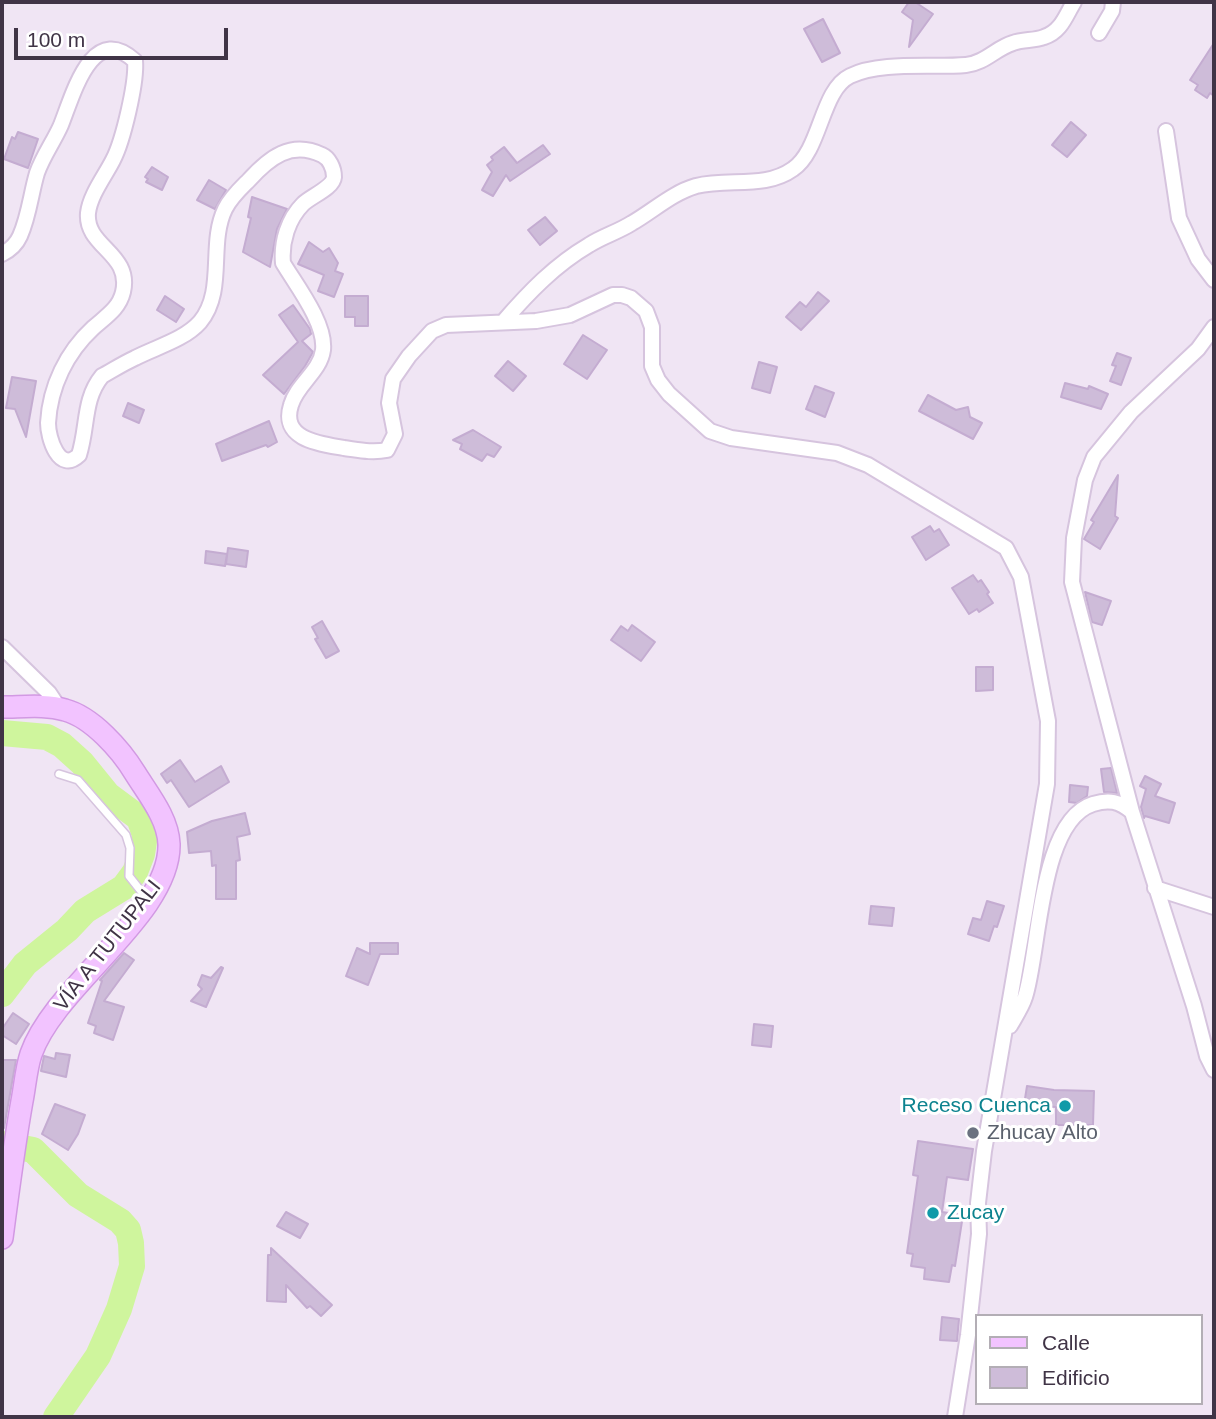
<!DOCTYPE html>
<html>
<head>
<meta charset="utf-8">
<style>
	body { margin:0 }
	#map { position:relative; width:1216px; height:1419px; overflow:hidden; background:#f0e5f4; font-family:Helvetica,sans-serif }
	canvas { display:block }
	.frame { position:absolute; inset:0; border:4px solid #403446; pointer-events:none }
	.legend { position:absolute; left:975px; top:1314px; width:228px; height:91px; box-sizing:border-box; background:#fff; border:2px solid #b3aeb5; margin:0; padding:9px 12px; list-style:none; font-size:21px; color:#403446 }
	.legend li { display:flex; align-items:center; gap:14px; height:35px }
	.legend b { width:35px; border:2px solid #b3aeb5 }
	.scale { position:absolute; left:14px; top:28px; width:214px; height:32px; box-sizing:border-box; border:4px solid #403446; border-top:0; padding-left:9px; font-size:21px; line-height:24px; white-space:nowrap; color:#403446; -webkit-text-stroke:5px #fff; paint-order:stroke }
</style>
</head>
<body>
<div id="map">
<canvas width="1216" height="1419"></canvas>
<div class="frame"></div>
<ul class="legend">
<li><b style="height:9px;background:#f2c3ff"></b>Calle</li>
<li><b style="height:19px;background:#cebcd9"></b>Edificio</li>
</ul>
<div class="scale">100 m</div>
</div>
<script>
const g = document.querySelector('canvas').getContext('2d');
g.lineJoin = 'round';
function stroke(path, color, width, dash) { g.strokeStyle = color; g.lineWidth = width; g.lineCap = dash ? 'butt' : 'round'; g.setLineDash(dash || []); g.stroke(path); }
function paint(path, color) { g.fillStyle = color; g.fill(path, 'evenodd'); }
function drawText(font, color, halo, rows, align = 'center') {
  g.font = font + ' Helvetica,sans-serif'; g.lineWidth = 6; g.setLineDash([]); g.textBaseline = 'middle'; g.strokeStyle = halo; g.fillStyle = color; for (const [text, x, y, turn = 0] of rows) {
    g.save(); g.translate(x, y); g.rotate((+turn || 0) * Math.PI / 180); g.textAlign = isNaN(turn) ? turn : align; if (halo) g.strokeText(text, 0, 0); g.fillText(text, 0, 0); g.restore();
  }
}
stroke(new Path2D(`
	M2,733L47,737L62,745L82,763L108,795L139,818L145,835L142,854L135,872L124,887L85,911L67,930L25,964L2,994
	M2,1144L33,1150L78,1195L120,1221L128,1230L131,1243L132,1266L119,1309L98,1356L56,1417`), '#cff59d', 26);
const building = new Path2D(`
	M909,2H915L933,14L909,47L913,20L902,12Z
	M823,19L840,53L822,62L804,29Z
	M1214,43V96L1210,93L1207,98L1195,90L1198,85L1190,80Z
	M1071,122L1086,135L1067,157L1052,145Z
	M18,132L38,139L28,168L4,159L12,137L15,139Z
	M543,145L550,154L510,181L506,175L493,196L482,190L492,172L487,165L493,160L491,157L504,147L517,163Z
	M152,167L168,177L162,190L146,182L148,179L145,177Z
	M209,180L226,190L215,209L197,200Z
	M252,197L287,209L277,229L270,267L243,252L251,218L248,217Z
	M545,217L557,231L540,245L528,230Z
	M309,242L323,252L329,248L338,263L335,271L343,274L334,297L318,291L324,275L298,264Z
	M818,292L829,301L801,330L786,317L800,302L806,307Z
	M165,296L184,309L176,322L157,310Z
	M345,296H368V326H355V317H345Z
	M293,305L310,329L311,334L302,341L313,352L305,366L284,394L263,375L298,342L279,315Z
	M583,335L607,350L587,379L564,364Z
	M1117,353L1131,358L1121,385L1110,381L1116,366L1112,365Z
	M508,361L526,376L513,391L495,376Z
	M759,362L777,367L770,393L752,388Z
	M12,377L36,381L26,437L15,409L6,408Z
	M1065,383L1088,389L1089,386L1108,394L1101,409L1061,397Z
	M815,386L834,393L825,417L806,409Z
	M928,395L956,410L968,407L970,417L982,423L973,439L919,411Z
	M128,403L144,410L139,423L123,416Z
	M269,421L277,442L268,447L266,445L222,461L216,444Z
	M473,430L501,447L494,457L487,454L482,461L460,449L462,444L453,440Z
	M1118,475L1115,516L1118,518L1100,549L1084,539L1094,522L1091,520Z
	M930,526L934,532L939,529L949,545L926,560L912,537Z
	M228,548L248,551L246,567L226,564Z
	M206,551L227,554L225,566L205,563Z
	M973,575L978,582L981,580L989,592L987,594L993,603L979,612L977,609L969,614L952,588Z
	M1085,592L1111,601L1102,625L1092,622Z
	M322,621L339,651L326,658L315,639L318,638L312,627Z
	M632,625L655,642L641,661L611,640L621,626L628,631Z
	M976,667H993V690L976,691Z
	M180,760L195,782L221,766L229,782L189,807L171,780L167,783L161,774Z
	M1111,768L1117,793L1104,792L1101,769Z
	M1145,776L1161,784L1155,796L1175,803L1169,823L1145,816L1144,818L1141,807L1146,789L1140,786Z
	M1070,785L1088,787L1087,796L1077,803L1069,802Z
	M245,813L250,834L237,837L240,860L236,861V899H216V865L212,866L211,851L189,853L187,832L212,821Z
	M987,901L1004,906L997,927L994,926L989,941L968,934L973,918L981,920Z
	M871,906L894,908L892,926L869,924Z
	M370,943H398V954H380L368,985L346,976L357,948L370,954Z
	M124,953L134,960L104,1001L124,1007L113,1040L94,1033L96,1026L88,1023L102,981L100,980Z
	M221,967L223,968L206,1007L191,1001L202,989L198,985L202,975L211,978Z
	M13,1013L29,1024L16,1044L2,1035V1029Z
	M754,1024L773,1026L771,1047L752,1045Z
	M56,1053L70,1055L66,1077L41,1071L44,1056L55,1059Z
	M2,1060H16L4,1128H2Z
	M1027,1086L1054,1090L1094,1091L1093,1125H1056V1107L1024,1105Z
	M55,1104L85,1115L78,1134L68,1150L42,1134Z
	M918,1141L973,1149L968,1180L947,1177L942,1212L963,1215L955,1266L952,1265L949,1282L924,1279L925,1268L911,1266L913,1254L907,1253L918,1176L913,1175Z
	M286,1212L308,1224L300,1238L277,1226Z
	M271,1248L332,1305L321,1316L310,1306L307,1308L286,1285V1302L267,1301L268,1255H271Z
	M942,1317L959,1319L957,1341L940,1340Z`);
paint(building, '#cebcd9');
stroke(building, '#c4acd1', 2);
const lane = new Path2D(`
	M59,774L78,780L126,835L130,848L129,876L148,900`);
const street = new Path2D(`
	M1099,33L1112,11L1113,2
	M1166,131L1179,218L1198,259L1214,280
	M2,254C10,250 16,245 20,236C29,216 31,193 37,173C43,156 54,141 61,125C73,95 92,21 135,61C137,82 123,141 113,160C105,176 90,195 88,213C85,247 132,253 123,292C119,309 105,317 93,328C67,352 50,386 48,423C48,438 59,474 79,455C88,427 83,399 102,376C113,370 124,363 135,358C156,347 184,340 200,322C226,291 208,244 225,209C231,197 240,189 249,180C269,158 291,140 322,155C329,158 334,168 334,177C333,188 311,196 303,204C288,219 281,242 283,263C296,285 326,323 323,350C320,372 297,384 291,405C280,440 321,444 344,448C359,450 372,453 387,450L395,434L389,403L393,379L409,356L432,331L446,325L536,321L570,315L613,295H622L631,298L646,311L652,327V366L658,380L669,394L710,431L731,438L837,453L868,465L1006,548L1021,577L1048,721L1047,784L984,1151L978,1203L979,1234L968,1335L955,1417
	M503,322C529,292 555,265 589,245C603,236 618,232 632,223C653,211 672,193 696,186C730,178 765,189 793,169C821,150 821,90 850,76C881,61 932,68 966,65C985,63 996,48 1013,43C1023,39 1034,41 1044,37C1061,32 1066,15 1074,2
	M2,647L49,693L59,708
	M1132,812L1072,582L1074,538L1085,480L1094,457L1131,412L1198,349L1214,327
	M1155,888L1214,907
	M1010,1026C1015,1017 1022,1007 1025,997C1040,951 1039,821 1093,804C1109,799 1119,801 1132,812L1194,1006L1207,1056L1214,1070`);
const secondary = new Path2D(`
	M2,707C22,707 46,704 65,710C92,717 121,750 135,773C148,794 168,818 169,844C171,914 55,985 31,1054C26,1069 25,1086 22,1101C14,1146 8,1192 2,1238`);
stroke(lane, '#d6c4de', 10);
stroke(street, '#d6c4de', 18);
stroke(secondary, '#d299e3', 24);
stroke(lane, '#fff', 7);
stroke(street, '#fff', 14);
stroke(secondary, '#f2c3ff', 21);
for (const [x, y, r, color] of [
	[1065,1106,7,"#0f9aa8"],
	[973,1133,7,"#6b7280"],
	[933,1213,7,"#0f9aa8"]
]) { const dot = new Path2D(); dot.arc(x, y, r, 0, 2 * Math.PI); g.fillStyle = color; g.fill(dot); stroke(dot, '#fff', 2.5); }
drawText('21px', '#403446', '#fff', [
	["VÍA A TUTUPALI",108,946,-52]
]);
drawText('21px', '#0d838f', '#fff', [
	["Receso Cuenca",1051,1106],
	["Zucay",947,1213,"left"]
], 'right');
drawText('21px', '#5b616d', '#fff', [
	["Zhucay Alto",987,1133]
], 'left');
</script>
</body>
</html>
